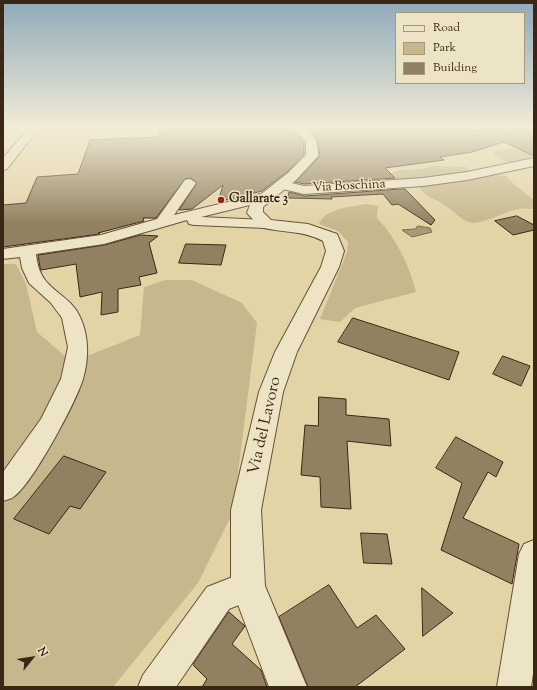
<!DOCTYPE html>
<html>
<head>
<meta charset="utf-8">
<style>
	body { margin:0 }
	#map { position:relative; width:537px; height:690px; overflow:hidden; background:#e3d4a6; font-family:"Sorts Mill Goudy",serif }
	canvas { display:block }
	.frame { position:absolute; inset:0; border:4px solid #3a2715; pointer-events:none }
	.legend { position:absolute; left:395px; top:12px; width:130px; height:72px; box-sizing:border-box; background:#ede3c5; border:1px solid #a5987f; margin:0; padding:5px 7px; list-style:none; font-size:12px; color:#3a2715 }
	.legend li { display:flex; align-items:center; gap:8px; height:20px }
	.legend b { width:20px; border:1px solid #a5987f }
	.north { position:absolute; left:12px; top:638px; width:40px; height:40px; -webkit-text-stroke:3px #ede3c5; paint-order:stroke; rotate:60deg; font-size:11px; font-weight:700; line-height:16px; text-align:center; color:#3a2715 }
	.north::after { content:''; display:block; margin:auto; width:14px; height:18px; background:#3a2715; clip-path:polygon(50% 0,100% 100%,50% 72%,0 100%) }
</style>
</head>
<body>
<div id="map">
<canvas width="537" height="690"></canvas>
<div class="frame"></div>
<ul class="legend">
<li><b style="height:5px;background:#ede3c5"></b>Road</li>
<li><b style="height:11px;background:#c6b78d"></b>Park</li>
<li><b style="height:11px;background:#928160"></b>Building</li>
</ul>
<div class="north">N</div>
</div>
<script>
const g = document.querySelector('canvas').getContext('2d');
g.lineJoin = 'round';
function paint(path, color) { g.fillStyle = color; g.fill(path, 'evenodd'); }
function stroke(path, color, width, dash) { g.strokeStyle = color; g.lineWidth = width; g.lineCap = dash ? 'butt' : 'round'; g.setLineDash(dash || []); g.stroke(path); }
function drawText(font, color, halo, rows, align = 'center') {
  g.font = font + ' "Sorts Mill Goudy",serif'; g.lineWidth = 3; g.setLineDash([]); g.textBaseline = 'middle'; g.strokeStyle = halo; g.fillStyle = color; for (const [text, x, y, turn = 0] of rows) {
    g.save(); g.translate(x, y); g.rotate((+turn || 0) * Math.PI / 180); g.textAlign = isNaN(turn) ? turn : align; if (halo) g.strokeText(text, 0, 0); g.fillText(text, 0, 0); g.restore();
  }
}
paint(new Path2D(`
	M497,150C508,149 524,147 532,156L531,160C515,162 505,166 493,153Z
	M433,166L467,167L468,172L440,177L385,182L386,176L399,170L422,169Z
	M496,175L506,176L516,186L534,200V209C529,209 523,208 519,209C506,211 480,226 469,222C459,219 453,210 444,205C435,198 426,198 419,187L423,185Z
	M366,204L378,206L377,218C396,238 409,265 416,292L355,308L340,322L320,319L347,252L348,242L338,231L319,224C325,208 351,207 366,204Z
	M3,264H16L26,284L37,332L72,362L140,335L144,287L165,280H192L242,303L257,323L233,512L198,583L113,687H3Z`), '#c6b78d');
const water = new Path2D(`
	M418,226L430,228L432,232L412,237L402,230L415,229Z`);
paint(water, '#aa9975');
stroke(water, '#7d6b4f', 1);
const building = new Path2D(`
	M161,128H293L304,143V154L287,172L262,191L218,202L223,185L192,209L179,210L197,183L191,178L185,179L156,218H143L144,221L98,233L100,234L3,247V205L26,203L37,177L78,174L90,140L159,137Z
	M308,128H469L475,131L491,128L503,130L522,128L534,133V156L504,142L472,152L440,157L444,160L385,168L395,178L304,184L295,182L320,156L317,140Z
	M405,189L435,220L431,225L398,204L392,205L383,194L331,197L332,199L288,198L289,192L304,196Z
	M517,216L534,225V230L513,235L495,221Z
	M141,235L158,236L149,243L157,273L139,277L141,285L118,289V312L101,315L102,292L80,297L76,264L41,270L40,267L38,255L104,245Z
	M186,244L226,245L221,265L179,263Z
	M353,318L459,352L449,380L338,342Z
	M503,356L530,366L521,386L493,374Z
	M319,397L346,399V415L389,419L391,446L347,441L351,509L321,507L320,477L301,475L305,425L318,426Z
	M456,437L503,462L496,477L488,472L463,518L519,544L512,584L441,550L462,483L436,468Z
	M64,456L106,472L80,509L70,506L49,534L14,519Z
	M361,533L387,534L392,564L364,563Z
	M329,585L357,628L376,615L405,649L355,687H308L279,617Z
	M422,588L453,613L423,636Z
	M229,612L245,626L232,644L261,670L267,687H202L207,679L193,665Z`);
paint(building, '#928160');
stroke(building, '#3a2715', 1);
const minor = new Path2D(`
	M29,128H39L7,169L3,170V158Z
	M534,158V166L467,180L423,186L304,194L278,188L277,185L283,181L304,186L423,178L467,172Z
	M190,179L196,183L174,215L265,193L270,194L272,197L270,200L201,217L266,220L271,221L273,224L271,227L266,228L194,225L189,224L187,220L104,244L36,254C37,263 39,272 45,280C55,293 73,300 80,317C89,336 89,359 83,379C76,402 31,487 12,498C9,499 6,500 3,501V472L41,419L61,379L68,347L62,318L51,303L29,283L22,268L20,257L3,259V249L101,235L157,219L185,180Z
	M534,540V667L531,687H497L519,554L524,544Z
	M248,571L259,575L263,586L259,597L229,609L176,687H138L143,675L207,587Z`);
const tertiary = new Path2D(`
	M294,128H306C316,139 318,141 318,156L297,179L263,207V212L271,220L308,224L337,234L344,251L339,267L297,352L283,392L261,510L265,586L307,687H269L231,586V510L259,392L275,352L321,267L326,251L323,241C303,230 282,233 260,227L247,213L251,202L288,173L306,155V142Z`);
stroke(minor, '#645239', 2);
stroke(tertiary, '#645239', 2);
paint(minor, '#ede3c5');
paint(tertiary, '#ede3c5');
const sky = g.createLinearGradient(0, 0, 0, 224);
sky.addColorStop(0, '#8fa9ba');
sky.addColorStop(0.57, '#f2ecd7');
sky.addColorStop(1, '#f2ecd700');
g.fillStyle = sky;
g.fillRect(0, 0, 537, 224);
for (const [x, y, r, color] of [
	[221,200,4,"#8f2418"]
]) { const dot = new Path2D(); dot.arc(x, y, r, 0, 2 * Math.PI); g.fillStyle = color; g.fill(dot); stroke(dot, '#ede3c5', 1.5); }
drawText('13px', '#3a2715', '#ede3c5', [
	["Via Boschina",349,187,-3]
]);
drawText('bold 13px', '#3a2715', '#ede3c5', [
	["Gallarate 3",229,200]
], 'left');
drawText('16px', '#3a2715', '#ede3c5', [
	["Via del Lavoro",266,426,-77]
]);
</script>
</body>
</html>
